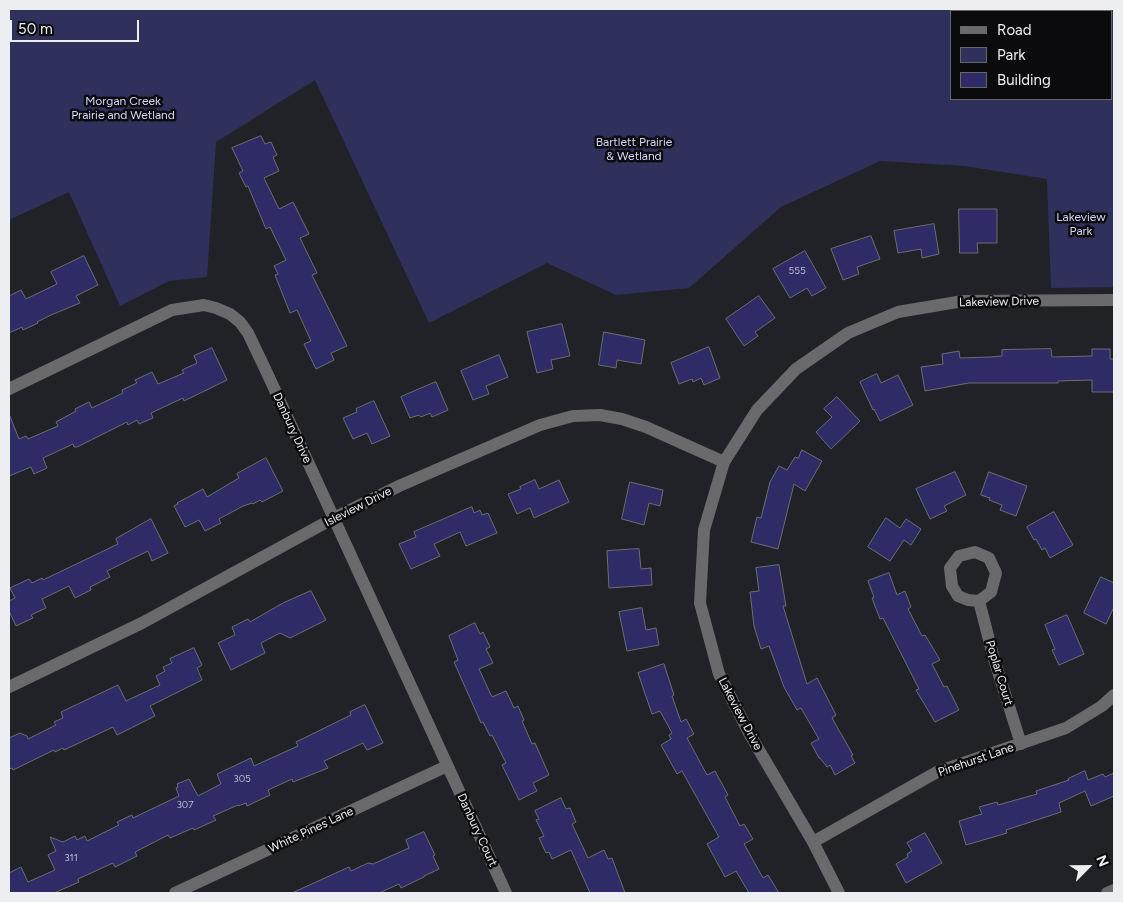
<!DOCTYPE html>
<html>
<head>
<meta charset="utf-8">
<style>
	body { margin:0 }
	#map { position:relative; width:1123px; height:902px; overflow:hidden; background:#212227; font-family:Figtree,sans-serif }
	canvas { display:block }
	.frame { position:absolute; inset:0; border:10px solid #edeef2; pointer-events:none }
	.legend { position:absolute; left:950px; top:10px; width:162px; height:90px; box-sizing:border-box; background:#0b0b0e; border:1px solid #656669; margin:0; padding:6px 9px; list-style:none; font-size:15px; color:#edeef2 }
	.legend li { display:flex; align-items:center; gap:10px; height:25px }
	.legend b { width:25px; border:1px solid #656669 }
	.north { position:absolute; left:1063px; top:842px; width:50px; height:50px; -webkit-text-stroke:4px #0b0b0e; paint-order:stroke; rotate:67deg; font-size:14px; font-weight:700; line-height:20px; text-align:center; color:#edeef2 }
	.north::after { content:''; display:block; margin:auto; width:18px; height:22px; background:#edeef2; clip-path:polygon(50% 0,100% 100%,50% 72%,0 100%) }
	.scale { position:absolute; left:10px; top:20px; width:129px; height:22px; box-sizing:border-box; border:2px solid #edeef2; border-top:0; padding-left:6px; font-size:15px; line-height:18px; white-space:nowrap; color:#edeef2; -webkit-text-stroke:4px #0b0b0e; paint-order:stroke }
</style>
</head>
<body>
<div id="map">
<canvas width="1123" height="902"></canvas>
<div class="frame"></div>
<ul class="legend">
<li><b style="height:6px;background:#6a6a6d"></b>Road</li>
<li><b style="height:14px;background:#30305d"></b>Park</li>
<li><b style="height:14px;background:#2e2b66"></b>Building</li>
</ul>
<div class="north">N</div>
<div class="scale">50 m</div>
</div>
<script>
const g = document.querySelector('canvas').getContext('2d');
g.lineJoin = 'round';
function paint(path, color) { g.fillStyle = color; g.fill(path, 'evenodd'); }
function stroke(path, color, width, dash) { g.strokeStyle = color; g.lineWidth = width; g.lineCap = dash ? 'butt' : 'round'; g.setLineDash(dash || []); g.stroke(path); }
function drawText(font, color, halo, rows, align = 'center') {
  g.font = font + ' Figtree,sans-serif'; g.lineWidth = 5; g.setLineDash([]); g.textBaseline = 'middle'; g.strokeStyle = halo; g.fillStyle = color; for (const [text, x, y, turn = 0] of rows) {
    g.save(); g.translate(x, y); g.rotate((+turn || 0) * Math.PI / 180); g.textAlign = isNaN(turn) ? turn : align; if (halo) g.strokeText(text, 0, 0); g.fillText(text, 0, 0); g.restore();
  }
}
paint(new Path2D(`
	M9,9H1114V287L1051,288L1047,179L965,166L880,161L781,207L689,288L616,295L547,263L429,323L315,80L216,142L207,277L169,281L120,306L69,192L9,220ZM952,11H1112V99H952Z`), '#30305d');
const building = new Path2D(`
	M261,136L265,144L271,142L277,155L273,157L279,171L264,178L279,209L293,202L309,234L300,238L317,273L312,275L347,346L331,353L334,360L316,369L304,344L311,341L297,310L290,313L275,275L278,274L274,266L286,260L270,227L266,229L248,186L246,187L239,173L243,171L232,148Z
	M959,209H997V243H977L978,253H960Z
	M934,224L939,254L922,258L921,249L898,253L894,231Z
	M871,236L880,259L857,267L859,274L843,280L831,249Z
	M805,251L826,288L812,296L807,288L790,298L773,269Z
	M84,256L98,285L76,296L80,303L51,315L37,322L38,323L23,330L22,327L9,333V296L21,290L26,299L57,284L51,272Z
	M759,296L775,318L755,332L758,336L744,346L726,319Z
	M562,324L570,356L551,360L553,369L537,373L527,332Z
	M604,332L645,340L641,364L617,360L616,368L599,365Z
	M709,347L720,378L704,385L701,378L693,382L692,379L679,384L671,363Z
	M212,348L227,380L184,401L183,398L151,413L153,418L139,424L137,420L128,425L127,422L77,447H74L73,444L43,458L47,468L34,474L31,467L9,476V414L19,439L26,436L28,439L58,426L56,422L76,411L75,409L89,402L92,408L123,393L122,390L137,383L135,380L152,372L158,384L184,373L182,370L197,363L194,356Z
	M1051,349L1052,357L1092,356V349H1110V359H1114V392H1092V380L1058,381V383H969L925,391L921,367L943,364L942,354L959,351L960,358L990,357L1002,356V350Z
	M499,355L508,377L486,386L489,394L473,400L461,371Z
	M877,374L881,383L898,375L913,405L880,421L874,409L873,410L860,382Z
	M436,382L448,410L432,417L430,413L421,417L419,415L410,418L401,397Z
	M837,397L860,421L831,449L816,432L832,417L824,409Z
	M374,401L390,436L372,444L367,433L353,439L343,418L357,412L356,409Z
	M802,450L822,461L805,491L794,484L778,549L751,542L757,517L761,518L770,482L779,466L787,470L795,457L798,458Z
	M266,458L283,491L262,502L260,500L253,504L252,503L243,506L219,519L221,523L205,531L199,520L185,527L174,506L178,504L177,503L203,489L207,497L239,478L237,474Z
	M955,472L966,495L944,506L947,511L930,519L916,489Z
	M989,472L1027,486L1016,516L1000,510L1002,505L989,500L990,498L981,495Z
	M535,480L539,489L559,480L569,502L534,518L530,508L517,514L508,494L521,489L520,487Z
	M630,482L663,490L660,506L649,503L644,525L622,519Z
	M472,507L474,513L480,510L482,515L488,513L497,533L466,546L460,532L434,544L440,556L411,569L399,544L416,537L414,532Z
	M1054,512L1073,545L1050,558L1045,548L1042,550L1036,539L1034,540L1027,527Z
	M886,518L900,528L906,519L921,529L911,545L904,540L890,561L868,547Z
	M151,519L168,553L152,561L148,551L107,571L110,577L90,587L91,590L75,598L69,586L42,599L46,608L31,615L33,618L16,626L9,611V601L15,598L10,588L29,579L32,583L42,578L43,580L118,544L116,539Z
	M639,549L641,569L651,568L652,585L609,588L607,551Z
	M779,565L786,606H783L807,684L817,678L836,715L832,718L853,755L851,756L855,763L835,775L830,765L827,767L820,758H819L811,743L819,739L801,708L797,710L784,687L769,646L761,649L754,626L750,592L759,591L756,568Z
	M889,573L897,595L905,591L911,607L908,609L922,636L925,635L940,660L932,664L944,687L947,686L959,710L935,722L916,690L919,689L883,618L880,619L872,598L874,597L868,581Z
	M1101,577L1114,583V607L1106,624L1084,613Z
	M311,591L326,620L290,638L280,633L261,643L265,653L231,670L218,643L235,635L232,627L248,619L250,622L283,603Z
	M642,608L646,630L656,628L659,645L627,651L619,612Z
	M1067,615L1084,654L1059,665L1052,650L1055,649L1045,625Z
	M475,623L480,634L483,632L490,647L486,649L493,663L479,669L492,697L506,691L514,708L518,706L524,720L522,721L532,744L535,743L549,775L533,783L537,791L519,800L502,765L506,763L492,735L490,736L483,722L481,723L454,662L458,660L449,636Z
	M194,648L202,665L197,668L202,680L150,706L155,716L117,735L113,727L64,750L63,748L55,752L54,750L13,770L12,768L9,769V738L20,733L27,736L28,739L56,725L54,722L63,718L61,712L118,685L126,701L160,685L156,676L165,671L163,667L172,663L170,659Z
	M664,664L674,695L672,696L681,722L686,719L694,734L687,738L707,775L715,771L728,795L725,797L740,826L744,824L753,839L744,844L763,878L768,875L779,893H749L736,871L725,877L707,844L719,837L682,771L677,774L661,745L671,739L669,735L672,733L660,711L652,714L638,673Z
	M365,705L383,743L367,750L363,743L324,761L328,768L293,782L292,779L268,790L270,795L247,806L246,803L238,806V805L213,816L216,820L194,830L193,828L170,838L168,835L135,852L137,856L115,867L113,863L78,879L79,882L54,893H9V873L21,867L28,882L55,870L48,855L56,851L50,837L63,842L75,836L77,840L85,836L87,841L119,825L117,822L132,815L133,818L179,796L176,788L178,787L177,784L189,779L198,796L221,784L217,774L251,758L254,766L298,746L296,742L351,715L350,712Z
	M1085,771L1088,780L1103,774L1105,777L1114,773V796L1091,806L1085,791L1059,803L1061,812L1006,830L1007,833L966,845L959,821L982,814L979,807L997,802L998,805L1037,794L1036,791L1069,780L1068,779Z
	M561,798L566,809L570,808L576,822L572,824L588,858L604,850L608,859L612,858L625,893H590L571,850L552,859L549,852L546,853L539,838L544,836L536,820L539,819L535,811Z
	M424,832L435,855L433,856L439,869L424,876V877L401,888L399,884L379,893H292L349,867L351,871L368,863L373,864L409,848L406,840Z
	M925,833L942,863L906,883L896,864L908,857L907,854L912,851L907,843Z`);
paint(building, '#2e2b66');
stroke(building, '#6c6d73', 1);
stroke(new Path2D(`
	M9,389L172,310L204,305L216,308L230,314L240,322L248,333L268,375L506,893
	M975,552L989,558L996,573L991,592L979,601L968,600L958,596L952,586L950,568L959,556Z
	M979,601L994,659L1021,744
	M9,687L142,623L334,518L399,486L540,425L573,416L600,415L622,419L646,427L724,462
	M813,842L937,772L1066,728L1102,706L1114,695
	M175,893L447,766
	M839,893L813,842L749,733L719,674L700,603L704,530L724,462L757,410L796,369L848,333L898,312L963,301L1114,300
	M1107,893L1114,890`), '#6a6a6d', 12);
drawText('10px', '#bdbdcf', null, [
	["555",797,271],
	["305",242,779],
	["307",185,805],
	["311",71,858]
]);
drawText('12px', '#d4d7fd', '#0b0b0e', [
	["Morgan Creek",123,101],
	["Prairie and Wetland",123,115],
	["Bartlett Prairie",634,142],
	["& Wetland",634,156],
	["Lakeview",1081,217],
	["Park",1081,231]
]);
drawText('12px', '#edeef2', '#0b0b0e', [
	["Lakeview Drive",999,302,-1],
	["Danbury Drive",292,428,65],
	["Isleview Drive",358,507,-27],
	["Poplar Court",999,673,73],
	["Lakeview Drive",740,714,62],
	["Pinehurst Lane",976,760,-19],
	["White Pines Lane",311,830,-25],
	["Danbury Court",477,830,65]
]);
</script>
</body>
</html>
